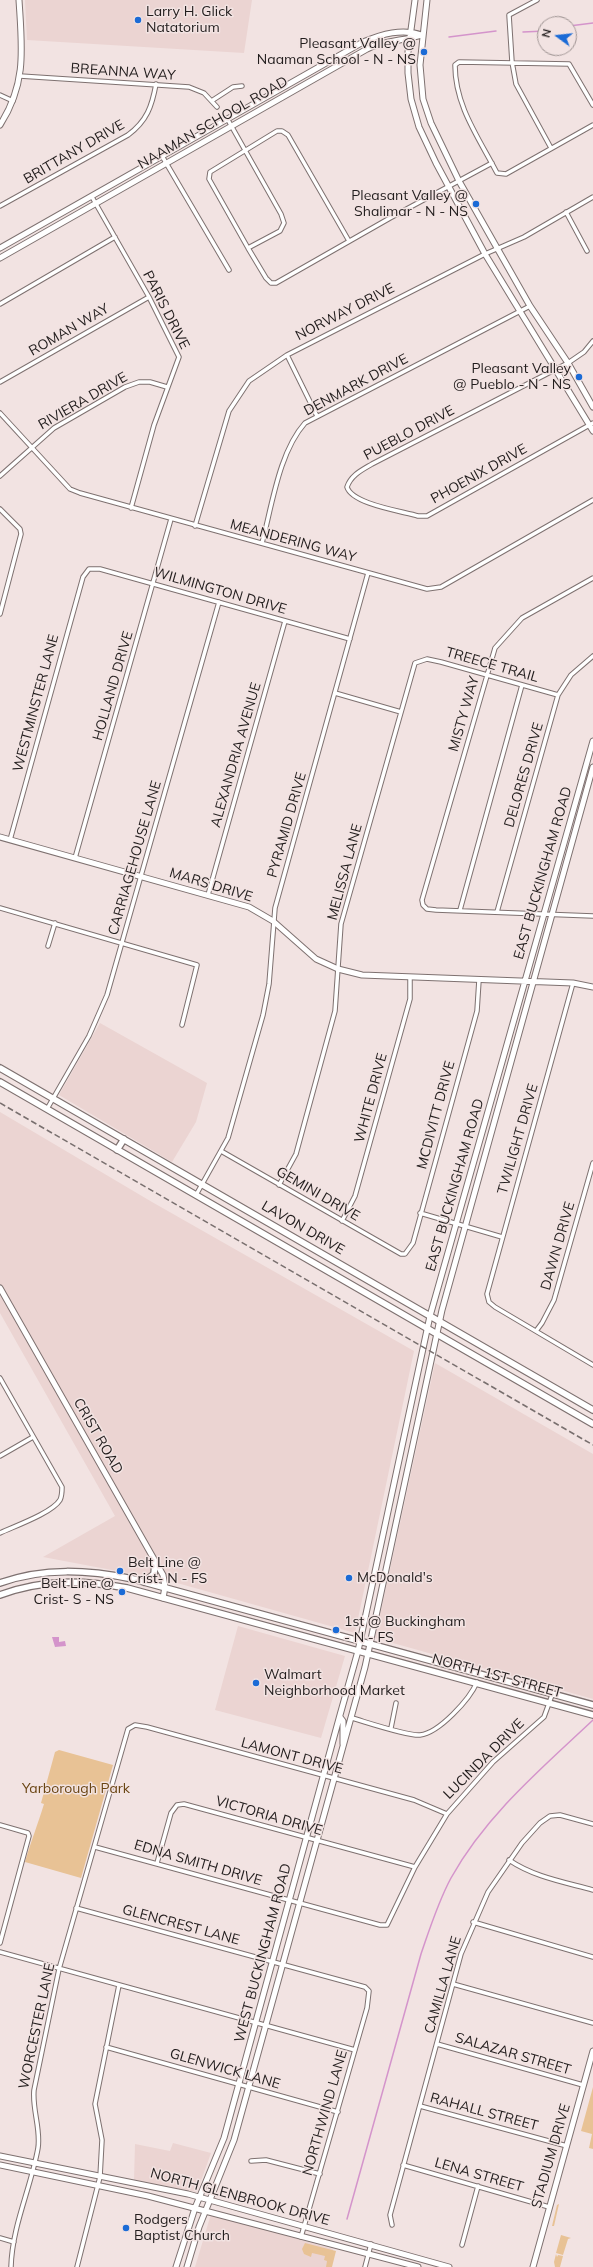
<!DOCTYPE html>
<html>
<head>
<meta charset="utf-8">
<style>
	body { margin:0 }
	#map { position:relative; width:593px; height:2267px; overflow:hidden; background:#f2e3e2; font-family:Mulish,sans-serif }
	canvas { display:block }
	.north { position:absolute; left:537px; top:16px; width:40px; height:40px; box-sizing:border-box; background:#f2e3e2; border:1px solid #9f9493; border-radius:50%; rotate:285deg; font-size:11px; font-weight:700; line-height:16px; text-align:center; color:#221d1d }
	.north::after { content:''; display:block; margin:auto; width:14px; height:18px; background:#1b6bd6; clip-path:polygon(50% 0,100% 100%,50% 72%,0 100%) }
</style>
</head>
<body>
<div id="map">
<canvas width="593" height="2267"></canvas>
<div class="north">N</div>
</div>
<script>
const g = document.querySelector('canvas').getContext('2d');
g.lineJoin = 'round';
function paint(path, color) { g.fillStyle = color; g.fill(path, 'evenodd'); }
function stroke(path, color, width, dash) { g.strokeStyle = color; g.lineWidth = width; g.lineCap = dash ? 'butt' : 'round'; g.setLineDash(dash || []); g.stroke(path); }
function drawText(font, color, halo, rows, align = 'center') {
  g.font = font + ' Mulish,sans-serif'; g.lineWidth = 3; g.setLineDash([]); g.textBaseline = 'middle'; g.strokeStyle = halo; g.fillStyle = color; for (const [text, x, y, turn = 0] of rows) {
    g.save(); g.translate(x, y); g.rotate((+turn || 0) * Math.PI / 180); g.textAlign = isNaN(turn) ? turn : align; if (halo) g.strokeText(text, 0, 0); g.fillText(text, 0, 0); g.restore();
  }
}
paint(new Path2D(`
	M25,0H252L244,53L27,40Z
	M100,1023L207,1083L196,1122L172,1162L59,1095Z
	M0,1112L152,1202L414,1351L355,1633L170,1581L43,1557L115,1516L0,1313Z
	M435,1363L593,1454V1699L375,1638Z
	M238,1626L345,1656L321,1738L215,1710Z
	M173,2143L211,2153L197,2192L134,2180L135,2144L170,2151Z
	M211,2214L333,2249L328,2267H195Z`), '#ebd4d2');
paint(new Path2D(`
	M59,1750L113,1765L81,1878L25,1862C31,1841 38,1824 44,1804L41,1803L55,1752Z
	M593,2087V2149L589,2148L592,2134L581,2131Z
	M559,2204L554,2226H552L557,2205Z
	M561,2235L571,2238L568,2239L563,2255L556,2253Z
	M305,2243L336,2251L332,2267H326L327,2261L324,2260L325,2256L312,2253L311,2257L304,2254L302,2249Z
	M556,2254L557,2257L558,2255L563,2256L560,2267H555L554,2262Z`), '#e8c295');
paint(new Path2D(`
	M52,1637H59V1642L65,1641L66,1646L55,1647Z`), '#d494cb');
stroke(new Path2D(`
	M569,26L593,23
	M523,32L545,31
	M449,37L496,31
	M347,2219L421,1954C430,1928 438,1902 451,1878C486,1815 542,1768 593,1720`), '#d494cb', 1.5);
const street = new Path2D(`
	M537,0L509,15L512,62L516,84L551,148
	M20,76L189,87L204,93L217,107
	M0,95L13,101
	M213,100L233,87L242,86
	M593,105L569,64L459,62L455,65C455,106 479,138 497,173L506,174L593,125
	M228,120L281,214L284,223L280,231L248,248
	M162,156L229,270
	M92,197L149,297L179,357L154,425L131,508
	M0,206L128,135C147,121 152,106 156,84
	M566,212L587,251
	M349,241L288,135L282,131H277L210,172L209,179L248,248L266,278L271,283H276L390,218L492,163
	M0,304L115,237
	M593,341L584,352L568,363L372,464C362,470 351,475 347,487C352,504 401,511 418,516H427L593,423
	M287,355L317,416
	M0,382L149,297
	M0,413L70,489L80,493L427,589L441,587L593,500
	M0,476L54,428L125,387L139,382H150L167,387
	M0,509L20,529L21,534L0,614
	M195,526L229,411L249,381L287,355L485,254L524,237L593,197
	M262,543C272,506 279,452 305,423L530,306
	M593,578L522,618L495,648L422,900L423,905L427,909L436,910L593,916
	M335,693L401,712
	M10,840L83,577L89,569H100L350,639
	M75,858L171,519
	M208,895L285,621
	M0,908L197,965L182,1025
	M460,910L522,685
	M497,912L558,695L571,675L593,656
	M48,946L55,923
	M573,983L487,1294L489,1302L495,1307L593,1365
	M47,1109L89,1036L107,995L219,602
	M221,1151L401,1254H405L413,1243L477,1011L479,980
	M279,1185L296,1154L335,1011L341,924L415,663L427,659L441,662L558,695
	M196,1195L228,1138L263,1015L269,984L275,908L368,573
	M420,1213L502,1237
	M342,1221L355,1196L410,999V977
	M536,1331L542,1323L554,1300L593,1163
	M0,1378L62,1487C62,1492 62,1496 60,1500C52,1513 15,1526 0,1533
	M0,1456L33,1437
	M352,1718C366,1722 407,1736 420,1735C439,1733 470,1699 477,1682
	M391,1728L396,1703
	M0,1825L28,1833L29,1836L0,1943
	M95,1847L380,1925H387L415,1867L447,1814L493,1762L544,1717L552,1695
	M509,1860C534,1877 564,1882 593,1890
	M157,1863L171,1813L177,1805L184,1804L415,1867
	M76,1908L365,1987L369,1991L367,2008L301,2237
	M473,1922L593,1957
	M0,1952L355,2050
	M453,1984L593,2023
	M437,2044L583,2085
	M106,2047L338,2112
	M420,2106L567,2146
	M251,2161L266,2160L320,2174
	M403,2165L549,2207
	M392,2225L390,2215L461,1954L488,1892L522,1843L540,1823L550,1816L560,1815L593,1824
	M0,2238L14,2242
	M462,2245L478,2186
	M11,2267C12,2226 31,2188 38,2148C41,2129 32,2109 34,2090L59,1969L128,1729L135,1725L147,1727L414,1800L447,1814
	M77,2267L100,2177L102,2140L95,2104L119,1985
	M365,2267L371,2244`);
const secondary = new Path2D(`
	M415,0L408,52V73L411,99L419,127L436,163L485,254L593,431
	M427,0L420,65L423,99L431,123L459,181L530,306L568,363L593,407
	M0,125C27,83 22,48 19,0
	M0,248L363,42C382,34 402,28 422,35
	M0,258L367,49C385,40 404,41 422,35
	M0,837L249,907L273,921L316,959L338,969L362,975L573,983L593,987
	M0,1288L163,1575L165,1587L163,1598
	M340,1717L343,1721V1744
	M0,2156L188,2194L449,2267
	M0,2165L148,2196L418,2267
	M176,2267L195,2208L224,2138L340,1715L358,1651L430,1316L593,741
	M187,2267L199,2227L234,2140L365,1667L442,1310L593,767
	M533,2267L593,2051`);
const primary = new Path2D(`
	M0,1068L593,1410
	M0,1082L593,1424
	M117,1150L124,1139
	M144,1582L154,1574L155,1562
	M0,1583C44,1567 88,1570 133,1579L593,1705
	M0,1595C43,1579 83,1580 127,1588L593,1715`);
stroke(street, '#7e7170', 5.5);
stroke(secondary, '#7e7170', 7);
stroke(primary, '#7e7170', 8);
stroke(street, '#fff', 3.5);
stroke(secondary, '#fff', 5);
stroke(primary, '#fff', 5.5);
stroke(new Path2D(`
	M0,1103L593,1445`), '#786f6e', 1.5, [6, 3]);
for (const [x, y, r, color] of [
	[138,20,4,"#1b6bd6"],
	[424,52,4,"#1b6bd6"],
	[476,204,4,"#1b6bd6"],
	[579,377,4,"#1b6bd6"],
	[120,1571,4,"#1b6bd6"],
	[349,1578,4,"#1b6bd6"],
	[122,1592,4,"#1b6bd6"],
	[336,1630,4,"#1b6bd6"],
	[256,1683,4,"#1b6bd6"],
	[126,2228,4,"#1b6bd6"]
]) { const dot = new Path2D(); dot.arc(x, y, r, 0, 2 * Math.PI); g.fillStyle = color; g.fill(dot); stroke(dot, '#f2e3e2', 1.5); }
drawText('14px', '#221d1d', '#f2e3e2', [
	["Larry H. Glick",146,12],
	["Natatorium",146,28],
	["Pleasant Valley @",416,44,"right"],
	["Naaman School - N - NS",416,60,"right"],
	["Pleasant Valley @",468,196,"right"],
	["Shalimar - N - NS",468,212,"right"],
	["Pleasant Valley",571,369,"right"],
	["@ Pueblo - N - NS",571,385,"right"],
	["Belt Line @",128,1563],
	["Crist- N - FS",128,1579],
	["McDonald's",357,1578],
	["Belt Line @",114,1584,"right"],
	["Crist- S - NS",114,1600,"right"],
	["1st @ Buckingham",344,1622],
	["- N - FS",344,1638],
	["Walmart",264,1675],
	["Neighborhood Market",264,1691],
	["Rodgers",134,2220],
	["Baptist Church",134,2236]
], 'left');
drawText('14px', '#221d1d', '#f2e3e2', [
	["BREANNA WAY",123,72,4],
	["NAAMAN SCHOOL ROAD",213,123,-30],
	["BRITTANY DRIVE",74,152,-30],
	["PARIS DRIVE",166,310,63],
	["NORWAY DRIVE",345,312,-27],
	["ROMAN WAY",69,330,-30],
	["DENMARK DRIVE",356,385,-28],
	["RIVIERA DRIVE",83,401,-30],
	["PUEBLO DRIVE",409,433,-28],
	["PHOENIX DRIVE",479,474,-29],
	["MEANDERING WAY",293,541,15],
	["WILMINGTON DRIVE",220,591,16],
	["TREECE TRAIL",492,665,16],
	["HOLLAND DRIVE",113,686,-74],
	["WESTMINSTER LANE",36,703,-75],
	["MISTY WAY",464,714,-74],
	["ALEXANDRIA AVENUE",236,755,-74],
	["DELORES DRIVE",524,775,-74],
	["PYRAMID DRIVE",287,825,-74],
	["CARRIAGEHOUSE LANE",135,858,-74],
	["MELISSA LANE",345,872,-75],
	["EAST BUCKINGHAM ROAD",543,873,-74],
	["MARS DRIVE",211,885,17],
	["WHITE DRIVE",371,1098,-75],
	["MCDIVITT DRIVE",436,1115,-75],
	["TWILIGHT DRIVE",518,1139,-74],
	["EAST BUCKINGHAM ROAD",455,1185,-74],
	["GEMINI DRIVE",318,1194,30],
	["LAVON DRIVE",303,1228,30],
	["DAWN DRIVE",558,1246,-74],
	["CRIST ROAD",98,1436,60],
	["NORTH 1ST STREET",497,1676,15],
	["LAMONT DRIVE",292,1756,15],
	["LUCINDA DRIVE",484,1759,-45],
	["VICTORIA DRIVE",269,1816,16],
	["EDNA SMITH DRIVE",198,1863,16],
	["GLENCREST LANE",181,1925,15],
	["WEST BUCKINGHAM ROAD",263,1953,-75],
	["CAMILLA LANE",443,1985,-74],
	["WORCESTER LANE",37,2026,-78],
	["SALAZAR STREET",513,2054,16],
	["GLENWICK LANE",225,2069,16],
	["RAHALL STREET",484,2112,15],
	["NORTHWIND LANE",325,2113,-74],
	["STADIUM DRIVE",551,2156,-74],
	["LENA STREET",479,2175,16],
	["NORTH GLENBROOK DRIVE",240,2197,15]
]);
drawText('14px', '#694412', '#f2e3e2', [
	["Yarborough Park",76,1789]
]);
</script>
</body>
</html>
